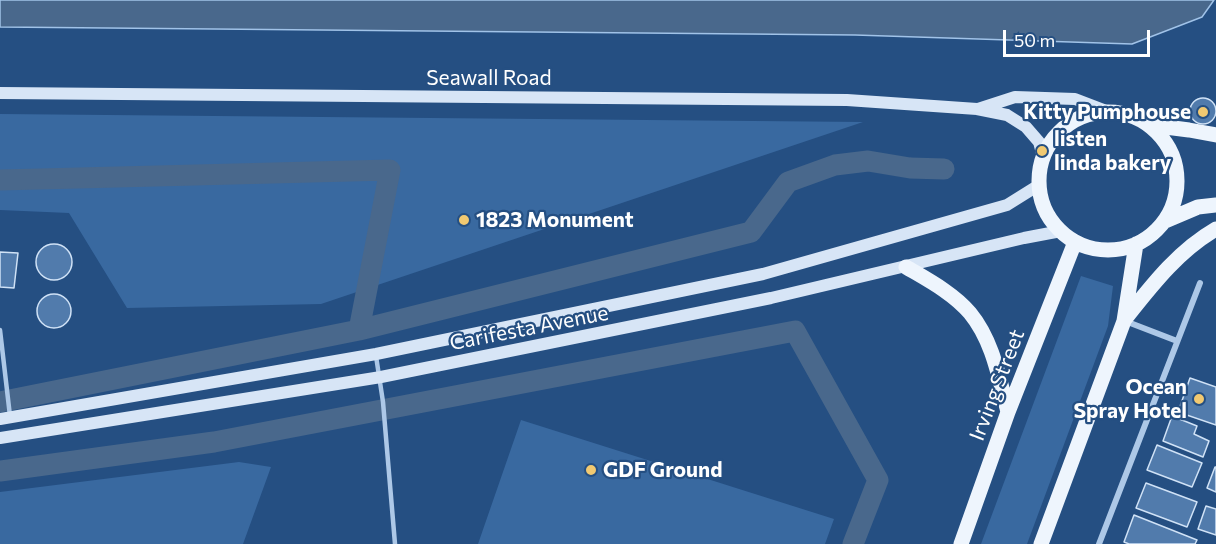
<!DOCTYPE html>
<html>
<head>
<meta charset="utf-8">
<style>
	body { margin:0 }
	#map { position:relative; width:1216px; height:544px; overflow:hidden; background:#254f82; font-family:Commissioner,sans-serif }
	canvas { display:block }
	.scale { position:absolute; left:1003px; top:30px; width:147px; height:27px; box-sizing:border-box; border:3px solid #fff; border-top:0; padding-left:8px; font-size:18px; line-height:21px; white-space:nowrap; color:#fff; -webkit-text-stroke:4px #254f82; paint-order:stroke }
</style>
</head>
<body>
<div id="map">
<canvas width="1216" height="544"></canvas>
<div class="scale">50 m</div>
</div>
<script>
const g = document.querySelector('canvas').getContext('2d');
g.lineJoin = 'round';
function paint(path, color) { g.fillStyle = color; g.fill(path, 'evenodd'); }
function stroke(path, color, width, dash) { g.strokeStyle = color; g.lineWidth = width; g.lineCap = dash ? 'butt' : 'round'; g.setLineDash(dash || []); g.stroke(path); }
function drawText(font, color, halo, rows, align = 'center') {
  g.font = font + ' Commissioner,sans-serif'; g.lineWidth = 4.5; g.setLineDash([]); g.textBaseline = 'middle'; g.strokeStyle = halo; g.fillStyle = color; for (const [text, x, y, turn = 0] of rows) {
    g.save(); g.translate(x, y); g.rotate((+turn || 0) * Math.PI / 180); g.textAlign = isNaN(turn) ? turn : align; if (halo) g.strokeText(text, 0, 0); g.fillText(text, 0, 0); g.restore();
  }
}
paint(new Path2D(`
	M0,114L863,122L321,304L127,308L69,213L0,210Z
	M1081,276L1113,286L1108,326L1027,544H981Z
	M521,420L834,519L825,544H478Z
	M239,462L271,467L243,544H0V492Z`), '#3969a0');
const water = new Path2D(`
	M0,0H1214L1202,17L1132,44L855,35L0,27Z`);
paint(water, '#49688c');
stroke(water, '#a1c3e8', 1.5);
stroke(new Path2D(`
	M0,180L390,170L359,330
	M0,402L359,330L751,232L788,182L835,165L868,161L910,168L944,169
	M0,471L214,442L795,331L878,480L853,544`), '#49688c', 21);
const building = new Path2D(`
	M1190 111a13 13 0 1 1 26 0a13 13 0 1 1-26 0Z
	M36 262a18 18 0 1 1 36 0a18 18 0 1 1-36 0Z
	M0,252L18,253L14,288L0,287Z
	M37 311a17 17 0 1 1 34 0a17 17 0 1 1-34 0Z
	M1190,378L1216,387V425L1178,412Z
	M1172,416L1197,426L1194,434L1209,441L1203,457L1163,441Z
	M1157,445L1202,463L1192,487L1147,470Z
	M1215,467H1216V492L1207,488Z
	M1146,483L1197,502L1187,527L1136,508Z
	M1206,506L1216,509V535L1198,529Z
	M1134,515L1197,540L1195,544H1129L1124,542Z`);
paint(building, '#517bac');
stroke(building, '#d0e2f6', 1.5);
stroke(new Path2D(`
	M0,330L10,416
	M376,356L383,402L395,544`), '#adc8e7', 4.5);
stroke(new Path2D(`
	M1125,321L1177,341
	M1099,544L1200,283`), '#adc8e7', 6);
stroke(new Path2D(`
	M0,93L847,100L977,109L1007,115L1026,127L1039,142L1043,157
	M978,109L1015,97L1075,99L1109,112
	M0,419L376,354L763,274L1007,205L1039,185
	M0,438L381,377L771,298L1024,238L1061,231`), '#d7e5f6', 12);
stroke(new Path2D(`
	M1039 181a69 69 0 1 1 138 0a69 69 0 1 1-138 0Z
	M1150,125L1189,130L1216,135
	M1165,221L1198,207L1216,205
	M906,267C928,280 953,293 970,313C993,341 999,378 1008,412
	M1125,319C1152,285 1178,251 1216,229
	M961,544L1008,412L1075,242
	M1041,544L1124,321L1136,244`), '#eef5fd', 15);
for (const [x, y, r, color] of [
	[1203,112,6,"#f1c971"],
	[1042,151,6,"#f1c971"],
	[464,220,6,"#f1c971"],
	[1199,399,6,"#f1c971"],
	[591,470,6,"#f1c971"]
]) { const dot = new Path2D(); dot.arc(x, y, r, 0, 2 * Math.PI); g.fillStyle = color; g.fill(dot); stroke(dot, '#254f82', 2); }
drawText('21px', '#fff', '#254f82', [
	["Seawall Road",489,78],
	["Carifesta Avenue",529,328,-11],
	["Irving Street",997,385,-69]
]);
drawText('bold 21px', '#fff', '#254f82', [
	["Kitty Pumphouse",1191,112,"right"],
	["listen",1054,139],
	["linda bakery",1054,163],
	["1823 Monument",476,220],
	["Ocean",1187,387,"right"],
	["Spray Hotel",1187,411,"right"],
	["GDF Ground",603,470]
], 'left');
</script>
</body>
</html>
